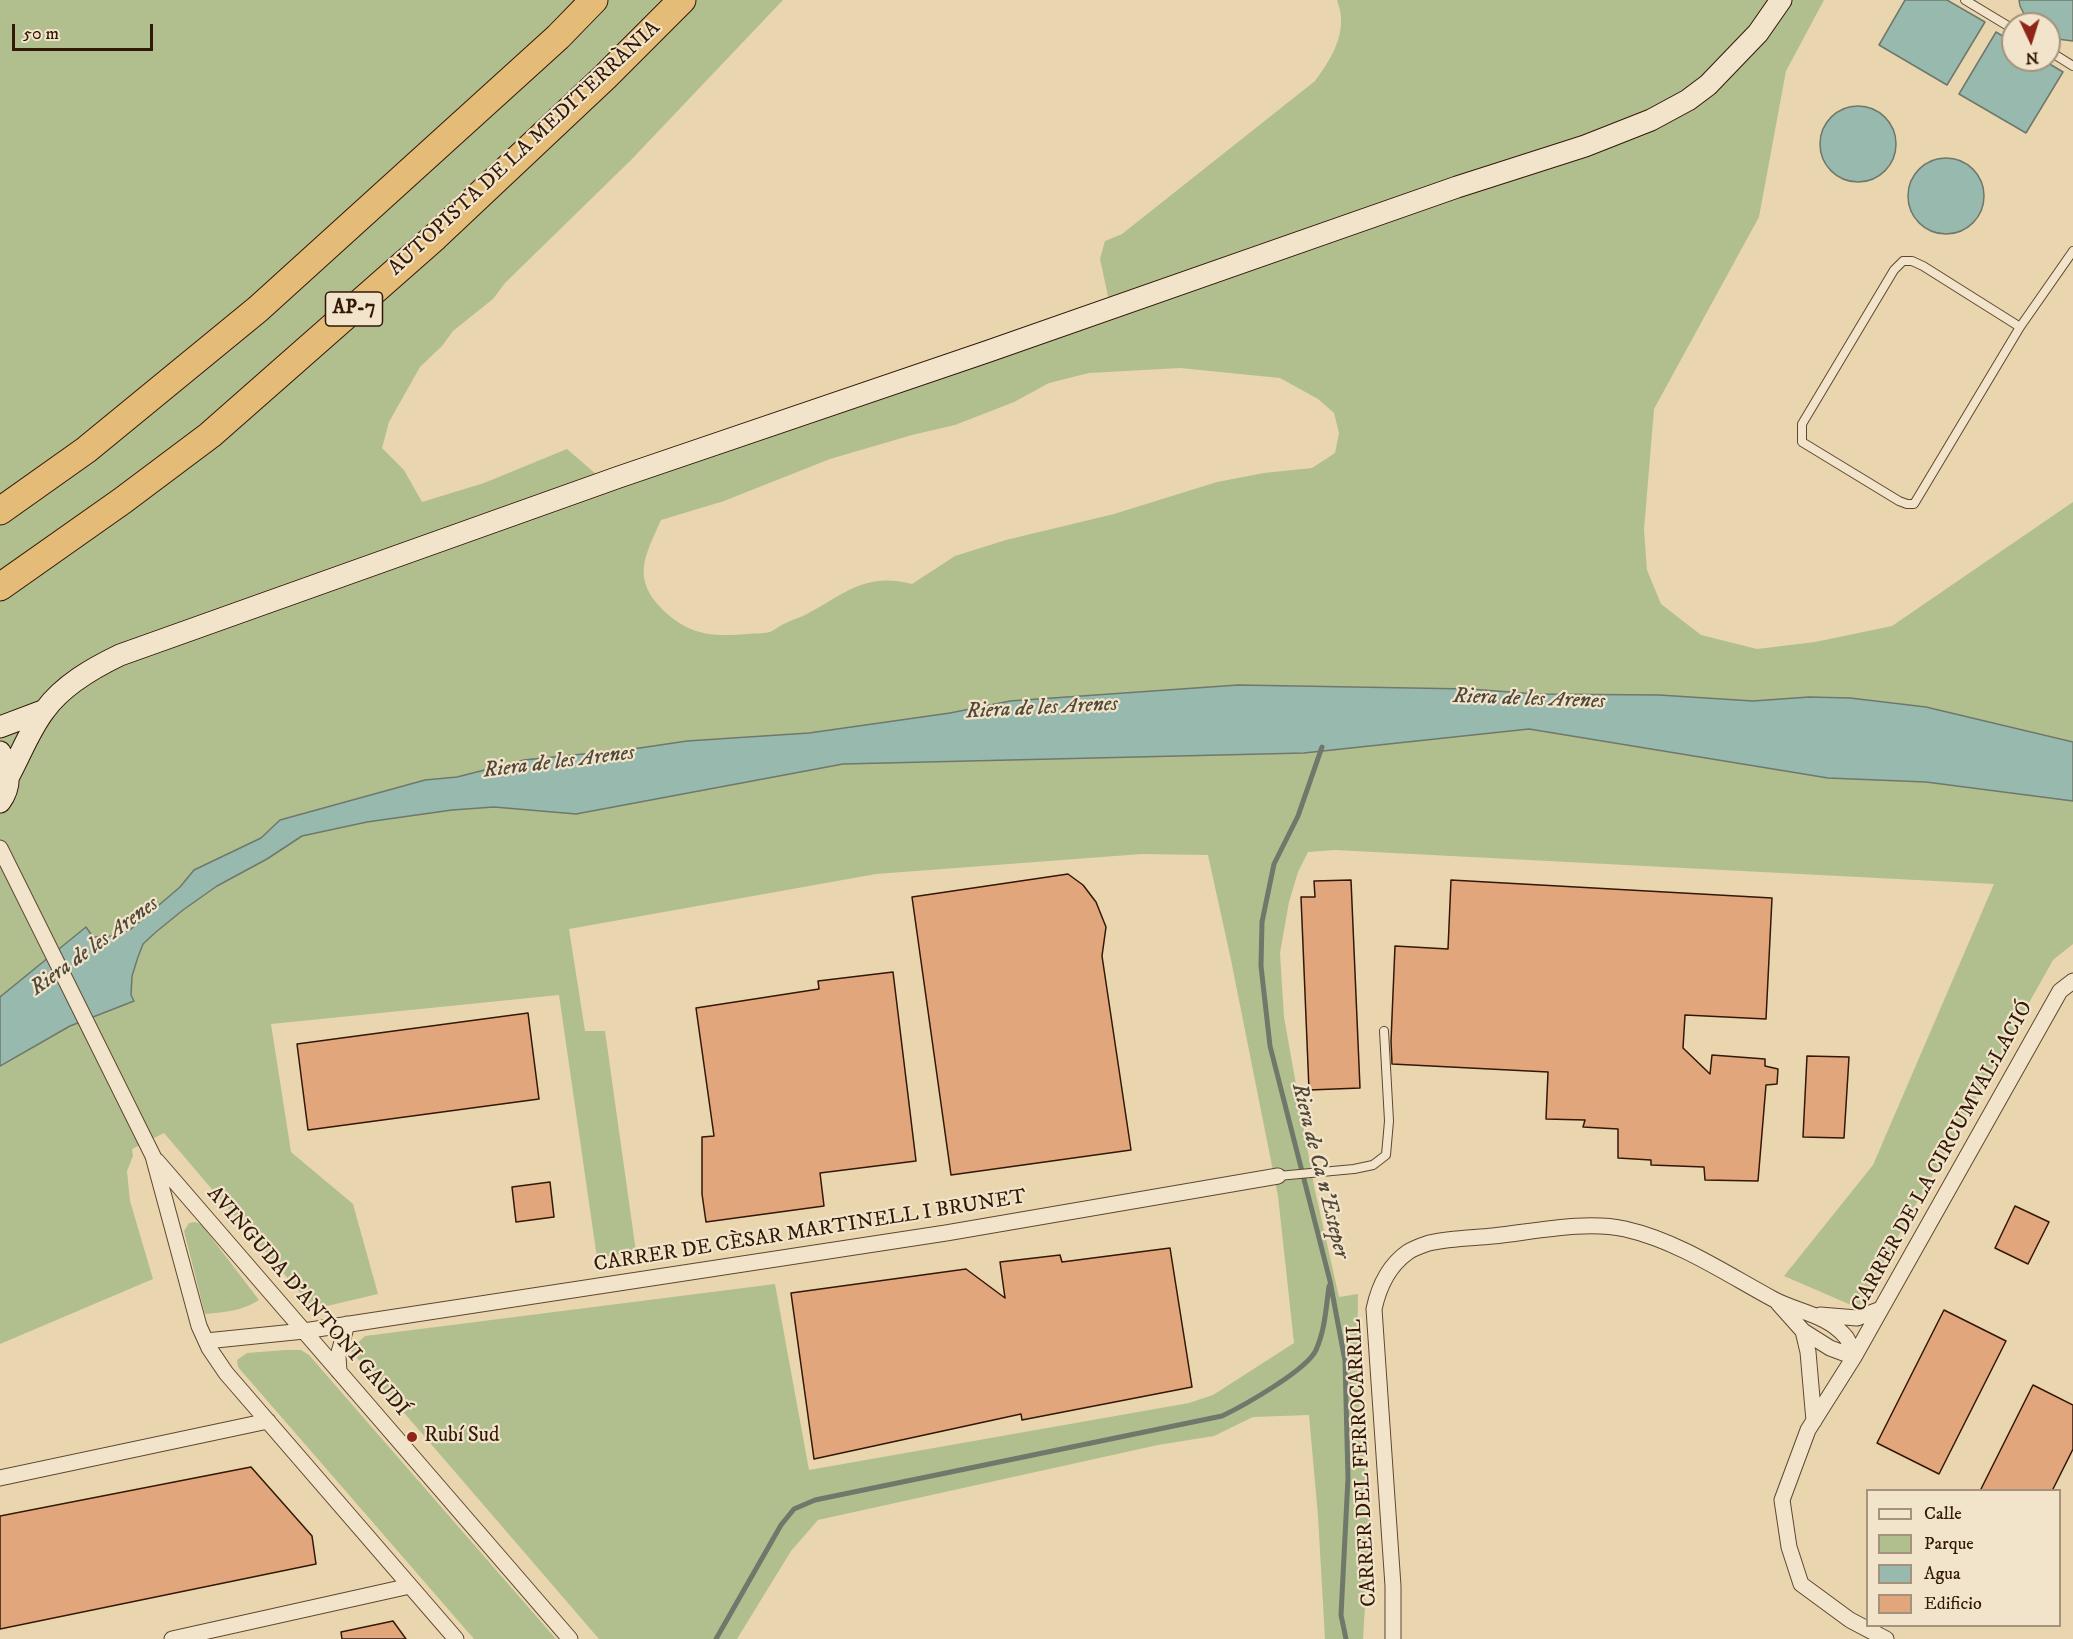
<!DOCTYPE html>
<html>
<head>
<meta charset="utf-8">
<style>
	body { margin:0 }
	#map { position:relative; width:2073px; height:1639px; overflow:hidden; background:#e9d6ae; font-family:"IM FELL DW Pica",serif }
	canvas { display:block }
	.legend { position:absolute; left:1866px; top:1489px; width:195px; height:138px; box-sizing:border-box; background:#f1e4ca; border:2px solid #a5927c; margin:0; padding:8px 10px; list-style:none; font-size:18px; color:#331707 }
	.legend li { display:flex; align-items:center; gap:12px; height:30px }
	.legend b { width:30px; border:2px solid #a5927c }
	.north { position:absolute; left:2001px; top:12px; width:60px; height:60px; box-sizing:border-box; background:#f1e4ca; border:2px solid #a5927c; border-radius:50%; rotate:176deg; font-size:16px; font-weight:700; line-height:24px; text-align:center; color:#331707 }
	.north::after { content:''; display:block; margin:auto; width:21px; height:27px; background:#8f2418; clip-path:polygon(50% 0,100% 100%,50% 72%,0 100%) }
	.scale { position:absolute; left:12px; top:24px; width:141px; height:27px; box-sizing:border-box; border:3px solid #331707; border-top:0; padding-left:8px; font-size:18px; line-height:21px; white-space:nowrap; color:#331707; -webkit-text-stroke:4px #f1e4ca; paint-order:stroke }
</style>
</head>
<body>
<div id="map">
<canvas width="2073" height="1639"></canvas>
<ul class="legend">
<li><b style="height:8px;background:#f1e4ca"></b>Calle</li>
<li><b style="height:16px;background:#b1bf8e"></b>Parque</li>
<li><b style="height:16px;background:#97b9ae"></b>Agua</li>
<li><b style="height:16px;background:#e2a67c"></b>Edificio</li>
</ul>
<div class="north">N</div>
<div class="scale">50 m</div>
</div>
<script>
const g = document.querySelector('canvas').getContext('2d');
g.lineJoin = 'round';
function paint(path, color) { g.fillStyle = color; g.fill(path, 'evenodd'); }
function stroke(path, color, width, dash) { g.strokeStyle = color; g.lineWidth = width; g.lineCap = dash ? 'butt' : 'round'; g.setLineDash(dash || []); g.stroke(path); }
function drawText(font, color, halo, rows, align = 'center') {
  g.font = font + ' "IM FELL DW Pica",serif'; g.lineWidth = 4.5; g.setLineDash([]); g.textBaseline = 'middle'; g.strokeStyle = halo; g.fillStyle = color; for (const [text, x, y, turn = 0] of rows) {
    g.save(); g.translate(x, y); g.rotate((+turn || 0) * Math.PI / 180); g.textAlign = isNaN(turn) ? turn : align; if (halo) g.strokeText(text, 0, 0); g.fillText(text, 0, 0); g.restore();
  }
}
paint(new Path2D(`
	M0,0H783L631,160L505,283L493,299L453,331L442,346L420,367L389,422L382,448L404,470L422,502L484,483L567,449L597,475L1109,301L1100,259L1105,241L1122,234L1315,81C1328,63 1342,42 1341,19C1341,13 1339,6 1337,0H1824L1786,71L1759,217L1654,409L1644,530L1647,570L1661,604L1701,635L1757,649L1815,642L1892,626L2073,502V742L1926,707L1850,698L1809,697L1753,701L1659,695L1536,694L1470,689L1238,685L1010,701L950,713L809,733L687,741L633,749L524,760L457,777L425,780L280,820L261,838L194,870L180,887L131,929L111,936L93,937L86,927L0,997ZM1180,368L1280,378L1318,399L1334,413L1339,433L1335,453L1312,468L1264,473L1217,482L1114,514L1006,540L955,556L912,584C865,572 846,593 807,614C800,618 793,619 786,623C780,625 775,630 770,632C763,634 754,633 747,634C712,637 689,635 663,610C631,578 645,556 661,520L724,501L830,459L912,435L955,425L1014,402L1049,383L1089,373Z
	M1529,729L1828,778L1926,782L2073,801V944L2053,960L1858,1308L1784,1276L1873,1165L1994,884L1335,850L1308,852L1298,872L1289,902L1280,953L1284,1017L1314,1186L1339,1297L1358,1294L1357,1377L1370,1524L1363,1639H1325L1318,1516L1309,1415L1253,1417L1214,1436L1158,1445L818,1520L791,1551L737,1639H599L350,1350L365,1336L775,1284L809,1470L1189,1403L1213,1395L1294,1343L1278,1196L1231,960L1208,855L1142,854L876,874L569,929L585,1031H605L636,1252L597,1258L559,995L271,1024L291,1152L353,1204L378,1294L314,1309L164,1133L132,1149L133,1156L127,1171L130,1201L153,1279L0,1344V1066L70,1026L134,1001L131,995L132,976L143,944L183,910L217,886L267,859L302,836L367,822L452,810L494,807L576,814L843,764L1304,753Z
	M195,1222L201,1224L259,1300C242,1311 226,1312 205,1314L184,1231L189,1223Z
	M285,1350H301L309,1355L556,1639H474L238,1367L237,1360L247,1353Z`), '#b1bf8e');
const water = new Path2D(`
	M1905,0H1947L1985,22L1947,85L1879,45Z
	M2019,0H2073V41L2049,38V24H2029L2020,6Z
	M1996,32L2013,42V60H2043L2063,72L2026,133L1959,94Z
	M1820 144a38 38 0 1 1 76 0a38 38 0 1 1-76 0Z
	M1908 196a38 38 0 1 1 76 0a38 38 0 1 1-76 0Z
	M1238,685L1470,689L1536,694L1659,695L1753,701L1809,697L1850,698L1926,707L2073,742V801L1926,782L1828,778L1529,729L1304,753L843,764L576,814L494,807L452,810L367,822L302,836L267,859L217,886L183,910L156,932L143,944L138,957L132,976L131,995L134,1001L70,1026L0,1066V997L86,927L93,937L111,936L131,929L180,887L194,870L261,838L280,820L425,780L457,777L524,760L633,749L687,741L809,733L950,713L1010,701Z`);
paint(water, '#97b9ae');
stroke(water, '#6f786b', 1.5);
stroke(new Path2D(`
	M1322,747L1298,816L1274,864L1262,922L1261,966L1270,1046L1330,1281L1345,1361L1348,1478L1341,1615L1346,1639
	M716,1639L781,1525L794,1509L815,1500L1222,1416C1243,1406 1307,1370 1316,1350C1325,1330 1326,1308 1329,1286`), '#6f786b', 5);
const building = new Path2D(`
	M1068,874L1083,885L1096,902L1106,927L1102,956L1131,1150L951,1175L912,897Z
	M1351,880L1360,1088L1309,1090L1301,897H1315L1314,881Z
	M1451,880L1772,898L1766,1019L1685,1015L1683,1048L1710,1074L1712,1055L1765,1059V1066L1778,1069L1777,1084L1766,1085L1758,1181L1705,1180L1704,1167L1651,1165V1160L1618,1158V1129L1583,1127L1585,1120L1546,1119L1548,1072L1392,1064L1391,1041L1395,946L1448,949Z
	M893,972L916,1161L820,1173L824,1206L706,1222L702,1194V1137L714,1136L696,1008L819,989L818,981Z
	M528,1013L539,1099L308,1130L297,1044Z
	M1807,1056L1849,1057L1844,1138L1803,1137Z
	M550,1182L554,1217L516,1222L512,1187Z
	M2015,1206L2049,1222L2028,1264L1995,1248Z
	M1170,1248L1192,1387L1022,1420L1021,1414L814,1459L791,1293L966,1269L1005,1298L1000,1262L1060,1255L1062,1262Z
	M1944,1310L2006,1341L1939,1474L1877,1443Z
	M2033,1385L2073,1405V1449L2052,1491H1980Z
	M251,1467L312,1536L316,1564L0,1629V1516Z
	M393,1621L406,1639H342L341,1632Z`);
paint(building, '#e2a67c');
stroke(building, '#331707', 1.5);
const service = new Path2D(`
	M1965,0L2013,29
	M2049,51L2073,66
	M2020,327L1923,266L1912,261H1903L1894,270L1802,424V442L1899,501L1907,504H1914L2020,327L2073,251
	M1278,1176L1354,1169L1373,1165L1386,1155L1389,1121L1384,1031`);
const minor = new Path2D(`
	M0,848L153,1156L199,1326L209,1348L226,1373L456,1639
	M157,1161L570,1639
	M1778,1303L1803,1331L1830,1348L1854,1357
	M1820,1315L1857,1318L1881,1309
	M1803,1331L1808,1352L1814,1421
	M206,1341L304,1331L946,1233L1278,1176
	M339,1372L338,1356L347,1324
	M0,1478L268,1421
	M172,1639L410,1586
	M1393,1639V1586L1374,1309C1379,1286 1388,1266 1408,1252C1414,1248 1423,1245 1429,1243C1450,1238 1472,1238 1493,1236C1533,1232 1585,1220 1625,1229C1678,1241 1725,1273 1773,1299C1797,1312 1826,1314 1845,1336C1850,1341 1851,1350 1854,1357
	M1886,1639L1850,1620L1801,1584L1789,1547L1782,1500L1808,1430L1854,1357L2060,991L2073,981`);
const secondary = new Path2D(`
	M0,727L45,710
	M0,752C10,768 12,786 0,802
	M9,776C21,754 30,729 45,710C63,685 93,668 120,655L619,477L989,351L1457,187L1585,146L1651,120L1688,100L1708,85L1758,33L1781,0`);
const motorway = new Path2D(`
	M0,511L86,450L258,309L558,37L594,0
	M0,587L122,501L210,435L435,237L605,77L682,0`);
stroke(service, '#604731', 10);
stroke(minor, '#604731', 17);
stroke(secondary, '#331707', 23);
stroke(motorway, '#331707', 29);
stroke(service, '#f1e4ca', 8);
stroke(minor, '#f1e4ca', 15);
stroke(secondary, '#f1e4ca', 21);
stroke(motorway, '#e4bb77', 27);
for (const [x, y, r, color] of [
	[412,1437,6,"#8f2418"]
]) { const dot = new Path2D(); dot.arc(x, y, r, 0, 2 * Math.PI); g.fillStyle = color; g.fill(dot); stroke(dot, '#f1e4ca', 2); }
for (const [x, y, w] of [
	[354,309,57]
]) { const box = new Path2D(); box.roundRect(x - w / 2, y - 17, w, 34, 4.5); g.fillStyle = '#f1e4ca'; g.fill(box); stroke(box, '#331707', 1.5); }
drawText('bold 20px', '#331707', null, [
	["AP-7",354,309]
]);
drawText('21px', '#331707', '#f1e4ca', [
	["AUTOPISTA DE LA MEDITERRÀNIA",525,149,-43],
	["CARRER DE LA CIRCUMVAL·LACIÓ",1943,1157,-61],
	["CARRER DE CÈSAR MARTINELL I BRUNET",810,1232,-9],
	["AVINGUDA D'ANTONI GAUDÍ",307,1302,49],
	["CARRER DEL FERROCARRIL",1363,1463,-93]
]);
drawText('21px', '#331707', '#f1e4ca', [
	["Rubí Sud",424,1437]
], 'left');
drawText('italic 22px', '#514839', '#f1e4ca', [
	["Riera de les Arenes",1529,700,2],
	["Riera de les Arenes",1042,709,-3],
	["Riera de les Arenes",559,763,-7],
	["Riera de les Arenes",95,947,-36],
	["Riera de Ca n'Esteper",1319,1171,76]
]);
</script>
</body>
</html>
